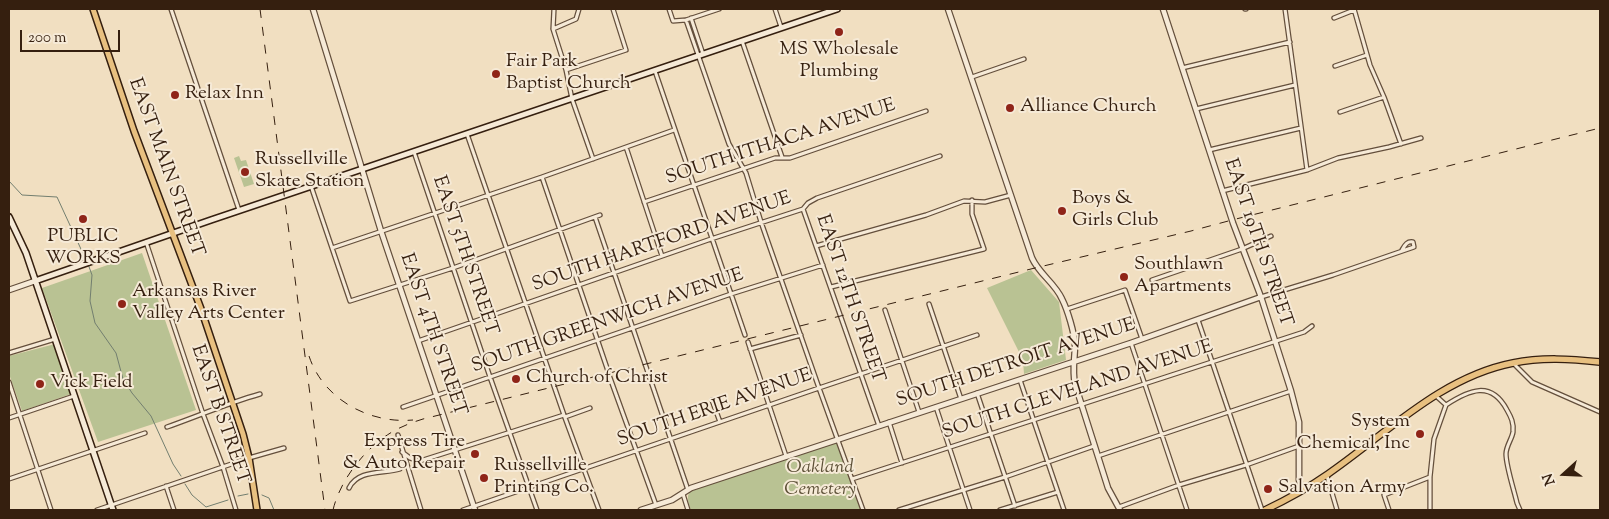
<!DOCTYPE html>
<html>
<head>
<meta charset="utf-8">
<style>
	body { margin:0 }
	#map { position:relative; width:1609px; height:519px; overflow:hidden; background:#f1dfc1; font-family:"Sorts Mill Goudy",serif }
	canvas { display:block }
	.frame { position:absolute; inset:0; border:10px solid #351f0f; pointer-events:none }
	.north { position:absolute; left:1539px; top:449px; width:50px; height:50px; -webkit-text-stroke:4px #f6ead7; paint-order:stroke; rotate:250deg; font-size:14px; font-weight:700; line-height:20px; text-align:center; color:#351f0f }
	.north::after { content:''; display:block; margin:auto; width:18px; height:22px; background:#351f0f; clip-path:polygon(50% 0,100% 100%,50% 72%,0 100%) }
	.scale { position:absolute; left:20px; top:30px; width:100px; height:22px; box-sizing:border-box; border:2px solid #351f0f; border-top:0; padding-left:6px; font-size:15px; line-height:18px; white-space:nowrap; color:#351f0f; -webkit-text-stroke:4px #f6ead7; paint-order:stroke }
</style>
</head>
<body>
<div id="map">
<canvas width="1609" height="519"></canvas>
<div class="frame"></div>
<div class="north">N</div>
<div class="scale">200 m</div>
</div>
<script>
const g = document.querySelector('canvas').getContext('2d');
g.lineJoin = 'round';
function paint(path, color) { g.fillStyle = color; g.fill(path, 'evenodd'); }
function stroke(path, color, width, dash) { g.strokeStyle = color; g.lineWidth = width; g.lineCap = dash ? 'butt' : 'round'; g.setLineDash(dash || []); g.stroke(path); }
function drawText(font, color, halo, rows, align = 'center') {
  g.font = font + ' "Sorts Mill Goudy",serif'; g.lineWidth = 4; g.setLineDash([]); g.textBaseline = 'middle'; g.strokeStyle = halo; g.fillStyle = color; for (const [text, x, y, turn = 0] of rows) {
    g.save(); g.translate(x, y); g.rotate((+turn || 0) * Math.PI / 180); g.textAlign = isNaN(turn) ? turn : align; if (halo) g.strokeText(text, 0, 0); g.fillText(text, 0, 0); g.restore();
  }
}
paint(new Path2D(`
	M239,156L241,161L246,160L254,184L244,187L234,158Z
	M142,253L196,410L98,442L42,288Z
	M1031,270L1059,302L1066,360L1024,374L1023,360L987,288Z
	M55,344L71,394L22,411L9,374V356Z
	M836,441L855,487L862,510H691C689,504 685,496 691,491Z`), '#b9c293');
stroke(new Path2D(`
	M9,181L22,195L57,197L86,260
	M88,264L92,275L90,301L95,323L116,353L123,379L132,393L151,416L173,464L181,476
	M185,484L192,495L206,507L228,500
	M262,495L269,498L274,510
	M238,496L248,494`), '#727e6f', 1);
const minor = new Path2D(`
	M171,9L239,210
	M554,9L553,29L566,70L572,99L593,159
	M669,9L673,21L686,20L719,9
	M775,9L781,27
	M1245,9H1246
	M1285,9L1307,170
	M1354,9L1370,65L1384,97L1401,144
	M691,18L703,54
	M1334,18L1354,10
	M686,20L729,144L746,173L761,222L819,388L863,510
	M553,29L576,19L579,9
	M742,41L782,157
	M1335,66L1367,55
	M1182,68L1290,42
	M566,70L626,50L613,9
	M655,71L745,335
	M972,77L1024,59
	M1196,109L1295,85
	M1340,112L1384,97
	M467,134L564,415L599,510
	M626,147L662,256
	M1209,150L1301,128
	M414,152L490,377L537,510
	M542,177L608,371
	M311,186L350,301L453,268L600,215
	M1222,191L1307,170L1338,158L1389,147L1421,138
	M644,202L775,158H790L926,111
	M803,209L879,426
	M595,217L688,490
	M146,242L203,414L223,467L236,510
	M816,246L926,215L964,201L985,202L1011,195
	M332,248L542,177L674,130
	M1152,280L1242,249L1271,236
	M831,287L984,249L972,214V200
	M1261,297L1333,275L1414,247L1413,242C1407,241 1405,245 1402,250
	M929,304L961,399
	M1067,309L1125,290L1142,339
	M885,310L919,412
	M1198,320L1262,510
	M418,341L711,239L803,209L808,203L817,198L940,156
	M748,342L786,456
	M1131,343L1187,510
	M750,349L801,335
	M9,353L55,339
	M1513,363L1532,382L1600,412
	M609,375L656,505
	M1020,380L1064,510
	M9,382L51,510
	M977,393L1015,506
	M712,400L720,422
	M1446,405C1469,390 1491,380 1507,410C1511,417 1514,423 1513,432C1512,439 1506,446 1506,454C1506,466 1514,490 1517,503L1520,510
	M403,407L731,294L823,265
	M936,407L970,510
	M565,417L590,408
	M9,418L74,396
	M889,422L902,463
	M167,427C198,416 228,403 260,394
	M398,435L421,510
	M402,452L410,458L420,461L564,415
	M1098,456L1291,391
	M1327,476L1337,510
	M9,479L145,433
	M852,479L1304,332L1312,326
	M166,486L174,510
	M349,488C358,469 384,474 400,469L404,460
	M683,494L688,510
	M1119,507L1179,485L1246,465L1299,446
	M97,510L249,458L284,448
	M463,510L819,388L977,335
	M899,510L1005,477L1094,446
	M1000,510L1058,492
	M1389,510L1384,495L1430,477
	M1430,510V477L1434,439L1446,405L1436,396`);
const tertiary = new Path2D(`
	M313,9L381,231L475,510
	M948,9L1032,258C1039,274 1055,283 1062,299C1068,311 1074,332 1075,344C1075,358 1072,370 1075,384L1108,488L1120,510
	M1163,9L1233,223L1261,297L1291,391L1299,422V480L1302,490
	M9,290L35,281
	M641,510L672,500L691,488L1131,343L1261,297`);
const secondary = new Path2D(`
	M9,217L26,253L113,510
	M35,281L211,220L837,9`);
const primary = new Path2D(`
	M93,9L134,131L201,309L243,434L249,458L257,510`);
const trunk = new Path2D(`
	M1265,510C1286,500 1308,488 1328,474C1386,434 1441,377 1513,363C1542,357 1571,359 1600,362`);
stroke(minor, '#644f3c', 5.5);
stroke(tertiary, '#644f3c', 7);
stroke(secondary, '#351f0f', 8);
stroke(primary, '#351f0f', 8);
stroke(trunk, '#351f0f', 8);
stroke(minor, '#f6ead7', 3);
stroke(tertiary, '#f6ead7', 4.5);
stroke(secondary, '#f6ead7', 5);
stroke(primary, '#e8c080', 5);
stroke(trunk, '#e8c080', 5.5);
stroke(new Path2D(`
	M260,9L325,510
	M309,356C323,399 369,424 413,420
	M333,510C341,476 372,439 404,426C410,423 417,421 423,419L1035,268L1191,231L1232,220L1600,128`), '#351f0f', 1, [9, 9]);
for (const [x, y, r, color] of [
	[839,32,5,"#8f2418"],
	[496,74,5,"#8f2418"],
	[175,95,5,"#8f2418"],
	[1010,108,5,"#8f2418"],
	[245,172,5,"#8f2418"],
	[1062,211,5,"#8f2418"],
	[83,219,5,"#8f2418"],
	[1124,277,5,"#8f2418"],
	[122,304,5,"#8f2418"],
	[516,379,5,"#8f2418"],
	[40,384,5,"#8f2418"],
	[1420,434,5,"#8f2418"],
	[475,454,5,"#8f2418"],
	[484,478,5,"#8f2418"],
	[1268,489,5,"#8f2418"]
]) { const dot = new Path2D(); dot.arc(x, y, r, 0, 2 * Math.PI); g.fillStyle = color; g.fill(dot); stroke(dot, '#f6ead7', 2); }
drawText('19px', '#351f0f', '#f6ead7', [
	["MS Wholesale",839,51,"center"],
	["Plumbing",839,73,"center"],
	["Fair Park",506,63],
	["Baptist Church",506,85],
	["Relax Inn",185,95],
	["Alliance Church",1020,108],
	["Russellville",255,161],
	["Skate Station",255,183],
	["Boys &",1072,200],
	["Girls Club",1072,222],
	["PUBLIC",83,238,"center"],
	["WORKS",83,260,"center"],
	["Southlawn",1134,266],
	["Apartments",1134,288],
	["Arkansas River",132,293],
	["Valley Arts Center",132,315],
	["Church of Christ",526,379],
	["Vick Field",50,384],
	["System",1410,423,"right"],
	["Chemical, Inc",1410,445,"right"],
	["Express Tire",465,443,"right"],
	["& Auto Repair",465,465,"right"],
	["Russellville",494,467],
	["Printing Co.",494,489],
	["Salvation Army",1278,489]
], 'left');
drawText('19px', '#351f0f', '#f6ead7', [
	["SOUTH ITHACA AVENUE",781,143,-18],
	["EAST MAIN STREET",165,168,70],
	["SOUTH HARTFORD AVENUE",662,243,-19],
	["EAST 19TH STREET",1257,243,71],
	["EAST 5TH STREET",464,256,71],
	["EAST 12TH STREET",849,299,71],
	["SOUTH GREENWICH AVENUE",608,322,-19],
	["EAST 4TH STREET",432,335,71],
	["SOUTH DETROIT AVENUE",1016,364,-18],
	["SOUTH CLEVELAND AVENUE",1078,391,-18],
	["SOUTH ERIE AVENUE",715,409,-19],
	["EAST B STREET",219,415,71]
]);
drawText('italic 19px', '#5d5037', '#f6ead7', [
	["Oakland",820,469],
	["Cemetery",820,491]
]);
</script>
</body>
</html>
